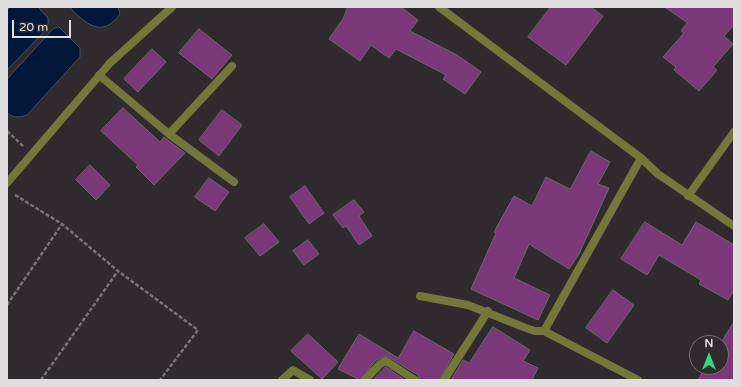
<!DOCTYPE html>
<html>
<head>
<meta charset="utf-8">
<style>
	body { margin:0 }
	#map { position:relative; width:741px; height:387px; overflow:hidden; background:#2e2a2d; font-family:"Varela Round",sans-serif }
	canvas { display:block }
	.frame { position:absolute; inset:0; border:8px solid #e1dee0; pointer-events:none }
	.north { position:absolute; left:689px; top:335px; width:40px; height:40px; box-sizing:border-box; background:#2e2a2d; border:1px solid #767275; border-radius:50%; rotate:0deg; font-size:11px; font-weight:700; line-height:16px; text-align:center; color:#e1dee0 }
	.north::after { content:''; display:block; margin:auto; width:14px; height:18px; background:#35d881; clip-path:polygon(50% 0,100% 100%,50% 72%,0 100%) }
	.scale { position:absolute; left:12px; top:20px; width:59px; height:18px; box-sizing:border-box; border:2px solid #e1dee0; border-top:0; padding-left:5px; font-size:12px; line-height:14px; white-space:nowrap; color:#e1dee0; -webkit-text-stroke:3px #2e2a2d; paint-order:stroke }
</style>
</head>
<body>
<div id="map">
<canvas width="741" height="387"></canvas>
<div class="frame"></div>
<div class="north">N</div>
<div class="scale">20 m</div>
</div>
<script>
const g = document.querySelector('canvas').getContext('2d');
g.lineJoin = 'round';
function paint(path, color) { g.fillStyle = color; g.fill(path, 'evenodd'); }
function stroke(path, color, width, dash) { g.strokeStyle = color; g.lineWidth = width; g.lineCap = dash ? 'butt' : 'round'; g.setLineDash(dash || []); g.stroke(path); }
const water = new Path2D(`
	M10,7H38L48,18V24L45,31L7,70V11Z
	M69,7H118L120,14C102,39 86,24 69,7Z
	M59,27L80,48V57L27,115C19,118 14,118 7,113V79L53,29Z`);
paint(water, '#001739');
stroke(water, '#44536b', 1);
const building = new Path2D(`
	M348,7H401L418,20L410,31L457,55L481,72L465,94L443,79L446,75L396,49L389,58L371,45L360,61L329,39L343,19Z
	M551,7H591L603,16L566,65L528,37Z
	M665,7H734V25L724,36L733,44L713,67L717,70L699,91L674,70L676,67L663,57L684,33L681,31L687,23Z
	M199,29L232,55L212,79L179,53Z
	M152,49L166,62L138,92L124,79Z
	M123,108L160,142L164,137L185,153L154,185L136,167L138,165L101,131Z
	M222,110L242,125L219,156L199,140Z
	M591,151L610,162L598,184L609,188L579,254L569,269L529,244L514,278L550,295L538,320L471,289L496,233L494,232L514,196L532,206L546,177L570,189Z
	M90,165L110,185L96,200L76,180Z
	M209,178L229,192L215,211L195,197Z
	M305,186L324,213L309,224L290,197Z
	M354,200L364,212L359,216L372,236L359,245L346,226L343,228L333,215Z
	M645,222L682,245L696,222L734,245V290L728,300L699,284L701,280L659,255L647,275L621,259Z
	M264,224L279,242L260,256L245,238Z
	M308,240L319,254L304,265L293,251Z
	M613,290L634,305L607,343L586,328Z
	M734,322V380H698L706,367H721V343Z
	M493,327L530,350L523,361L538,368L532,380H451L463,360L469,363Z
	M414,331L454,354L439,380H420L418,375L387,356L376,360L360,380L338,369L359,334L398,358Z
	M308,334L338,362L322,379L291,351Z
	M386,367L405,380H373Z`);
paint(building, '#7b3878');
stroke(building, '#6d686c', 1);
stroke(new Path2D(`
	M7,131L23,146
	M15,195L62,224L118,271L198,330L160,380
	M7,305L62,224
	M41,380L118,271`), '#787477', 2.5, [4, 2]);
stroke(new Path2D(`
	M439,7L641,158L658,174L734,226
	M99,75L169,134L234,182
	M169,134L232,66
	M7,183L110,63L172,7
	M688,196L734,132
	M420,296L468,305L526,328L535,331H544L638,380
	M544,331L641,158
	M282,380L293,370L310,380
	M365,380L380,364L386,361L415,380
	M444,380L488,311`), '#72773a', 8);
</script>
</body>
</html>
